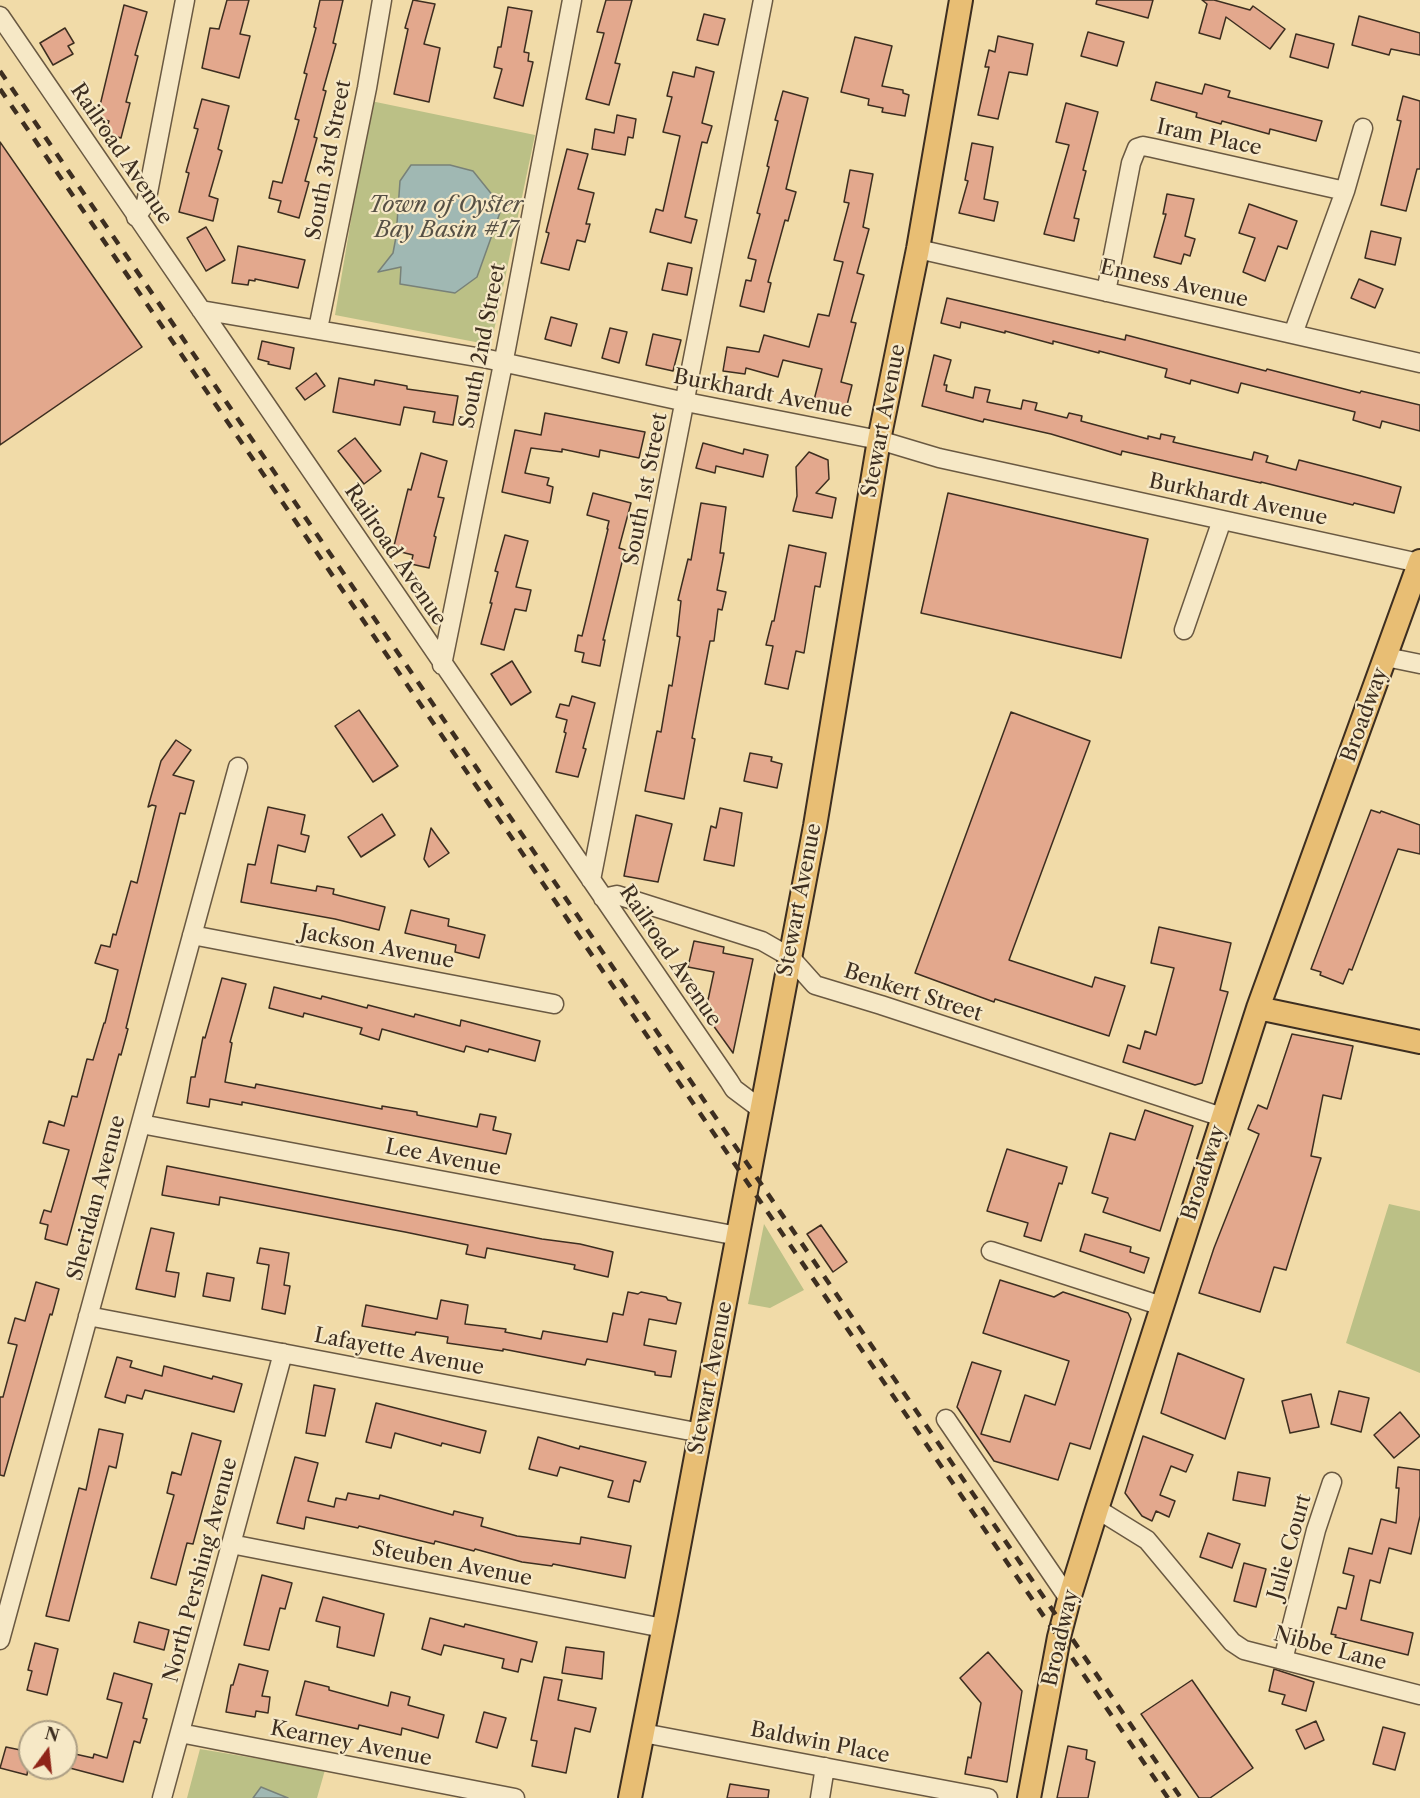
<!DOCTYPE html>
<html>
<head>
<meta charset="utf-8">
<style>
	body { margin:0 }
	#map { position:relative; width:1420px; height:1798px; overflow:hidden; background:#f1dba8; font-family:"Libre Caslon Text",serif }
	canvas { display:block }
	.north { position:absolute; left:18px; top:1720px; width:60px; height:60px; box-sizing:border-box; background:#f6e8c6; border:2px solid #ac9e84; border-radius:50%; rotate:15deg; font-size:16px; font-weight:700; line-height:24px; text-align:center; color:#3d2e20 }
	.north::after { content:''; display:block; margin:auto; width:21px; height:27px; background:#8f2418; clip-path:polygon(50% 0,100% 100%,50% 72%,0 100%) }
</style>
</head>
<body>
<div id="map">
<canvas width="1420" height="1798"></canvas>
<div class="north">N</div>
</div>
<script>
const g = document.querySelector('canvas').getContext('2d');
g.lineJoin = 'round';
function paint(path, color) { g.fillStyle = color; g.fill(path, 'evenodd'); }
function stroke(path, color, width, dash) { g.strokeStyle = color; g.lineWidth = width; g.lineCap = dash ? 'butt' : 'round'; g.setLineDash(dash || []); g.stroke(path); }
function drawText(font, color, halo, rows, align = 'center') {
  g.font = font + ' "Libre Caslon Text",serif'; g.lineWidth = 4.5; g.setLineDash([]); g.textBaseline = 'middle'; g.strokeStyle = halo; g.fillStyle = color; for (const [text, x, y, turn = 0] of rows) {
    g.save(); g.translate(x, y); g.rotate((+turn || 0) * Math.PI / 180); g.textAlign = isNaN(turn) ? turn : align; if (halo) g.strokeText(text, 0, 0); g.fillText(text, 0, 0); g.restore();
  }
}
paint(new Path2D(`
	M371,101L535,135L491,345L335,315Z
	M1389,1204L1420,1211V1373L1346,1343Z
	M764,1224L804,1290L770,1308L748,1304Z
	M200,1749L325,1770L317,1798H187Z`), '#bbc086');
const water = new Path2D(`
	M411,165H450L473,171L502,207L477,277L455,293L400,284L401,267L378,272L393,253L396,237L400,181Z
	M261,1787L288,1798H253Z`);
paint(water, '#a0b8b3');
stroke(water, '#788178', 1.5);
const building = new Path2D(`
	M227,0H249L240,34L250,36L239,78L202,68L210,28L219,29Z
	M320,0H343L333,43L336,44L323,90L326,91L314,137L317,138L305,181L309,182L299,218L278,212L281,201L269,198L273,181L282,183L299,120L295,119L307,74L304,73L316,28L314,27Z
	M413,0L435,4L424,44L440,48L429,102L394,94L408,29L405,28Z
	M606,0H632L615,63L620,64L609,105L586,99L604,33L597,32Z
	M1097,0H1153L1148,18L1096,4Z
	M1202,0H1214L1250,10L1253,6L1285,29L1270,49L1226,17L1220,39L1199,33L1207,4Z
	M124,5L147,12L135,55L138,56L126,102L130,103L121,138L105,133L109,121L97,118Z
	M508,7L532,11L524,52L529,53L528,61L533,62L523,106L494,98L502,69L494,67L498,47H501Z
	M704,14L725,19L718,45L697,40Z
	M1359,16L1420,33V55L1391,49L1389,55L1352,45Z
	M65,28L74,43L68,46L73,54L53,65L40,43Z
	M1088,32L1124,42L1117,66L1081,56Z
	M1296,34L1334,44L1328,68L1290,57Z
	M998,36L1033,44L1027,75L1009,72L998,119L978,115L989,67H985L989,50L995,52Z
	M855,37L892,46L882,86L903,90V93L909,95L905,116L882,112L883,108L868,105L869,99L841,92Z
	M696,67L714,72L702,123L712,126L707,143L702,142L685,217L697,220L691,243L650,232L656,209L663,211L680,136L663,132L672,97L667,96L673,72L694,77Z
	M1156,82L1202,94L1205,84L1230,91L1228,97L1322,121L1316,141L1270,129L1269,134L1222,121L1221,124L1196,117L1197,113L1151,100Z
	M783,91L808,98L786,189L796,192L788,221L785,220L768,282L771,283L764,312L740,306L746,280L751,281L756,260L748,258L760,214L757,213L769,167L767,166L778,121L775,120Z
	M1403,96L1420,101V169H1417L1406,211L1381,205L1401,121L1397,120Z
	M202,99L229,106L218,149L222,151L209,196L218,199L213,221L179,212L189,173L186,172L198,129L194,128Z
	M1066,103L1098,112L1083,170L1086,171L1074,218L1079,219L1074,241L1044,234L1069,145L1056,142Z
	M617,115L636,119L633,138L628,137L625,155L592,149L595,129L614,133Z
	M0,142L142,347L0,445Z
	M972,143L993,147L984,199L998,202L994,221L959,213L968,181L965,180Z
	M567,149L588,154L578,189L594,193L586,224H590L585,242L577,240L569,270L541,263L549,233L546,232Z
	M850,170L873,174L863,227L869,229L857,273L864,275L851,322L856,323L841,382L852,385L846,409L814,400L822,369L783,360L778,377L746,368L745,374L723,371L727,347L759,352L764,335L809,347L818,314L829,316L843,262L834,260L849,203L844,202Z
	M1167,194L1194,199L1185,236L1195,239L1190,256L1184,254L1181,264L1154,257L1166,214H1163Z
	M1249,204L1297,221L1287,249L1278,246L1265,281L1243,272L1255,238L1239,233Z
	M206,227L225,260L206,271L187,238Z
	M1371,231L1401,238L1395,265L1365,258Z
	M238,246L305,260L298,288L255,279V281L249,280L248,285L232,283Z
	M668,263L692,268L687,295L662,290Z
	M1359,279L1383,289L1375,308L1351,298Z
	M947,298L1125,340L1126,335L1266,371L1267,369L1360,393L1361,391L1420,405V431L1382,421L1380,428L1353,420L1355,412L1241,383L1238,393L1191,380L1190,384L1165,377L1167,369L1099,351V353L1053,341V344L1005,331V333L961,322L960,328L941,323Z
	M551,317L577,324L571,346L545,339Z
	M610,328L627,332L619,363L602,358Z
	M653,334L681,340L673,371L646,365Z
	M262,341L294,348L290,369L268,364L269,362L258,359Z
	M934,355L951,360L944,385H947L946,391L973,398L975,387L990,390L987,402L1021,409L1023,400L1037,403L1035,410L1067,418L1069,413L1082,416L1081,421L1148,439V436L1160,439L1161,434L1175,437L1173,442L1252,460L1254,452L1268,456L1266,462L1296,470L1299,460L1361,476L1401,487L1394,513L1354,503L1353,505L1261,482V483L1122,451L1121,455L1051,434L984,419L983,422L922,406Z
	M316,373L325,386L305,400L296,388Z
	M339,378L374,385L375,380L407,386V389L458,396L453,425L433,422L435,412L404,407L400,425L333,412Z
	M545,413L645,432L639,458L600,450L599,457L562,449V452L531,448L525,473L549,478L547,485L553,487L550,503L502,492L515,430L541,435Z
	M355,438L381,471L364,484L338,451Z
	M703,443L743,454L744,449L768,455L763,477L716,466L715,473L696,468Z
	M809,452L828,460L829,479L816,493L836,498L832,518L793,511L797,496L796,467Z
	M421,453L447,461L438,497L444,498L434,536L436,537L429,568L411,564L413,555L393,550L408,489L411,490Z
	M593,493L631,503L619,548L625,550L603,640H605L600,666L582,662L584,653L575,651L578,635L582,636L608,529H607L609,521L587,515Z
	M948,493L1148,539L1121,658L921,613Z
	M701,503L726,507L720,553H724L717,590L726,592L722,610L718,609L714,641H710L692,738L695,739L684,799L645,791L657,731L661,732L669,685L672,686L680,637L677,636L681,601L678,600L688,559L691,560Z
	M505,535L528,541L516,587L531,590L526,611L515,609L504,650L481,644L492,603H490L498,572L495,571Z
	M789,545L826,553L820,587L815,586L804,653L796,651L788,689L765,684L773,646L766,645L772,621H774Z
	M512,661L531,692L511,705L491,674Z
	M572,696L595,703L583,748L586,749L578,777L556,772L566,733L564,732L567,720L556,717L560,704L569,706Z
	M359,710L398,766L373,782L335,726Z
	M1011,712L1090,741L1009,960L1092,987L1095,977L1125,986L1109,1036L995,999L994,1002L915,973Z
	M176,740L191,750L173,775L194,781L185,814L180,813L126,1028L128,1029L121,1055L119,1054L67,1245L45,1239L48,1225L40,1223L44,1210L51,1212L69,1150L43,1143L49,1121L64,1126L72,1096L77,1097L87,1059L93,1060L104,1023H105L118,970L95,963L101,945L110,947L113,934L116,935L131,881L137,883L156,806L152,805L148,807L161,761Z
	M750,753L772,757L771,761L782,764L777,788L744,781Z
	M268,807L305,815L301,834L309,836L305,852L278,845L271,883L316,891L317,886L334,889L333,894L385,907L379,930L335,919L241,902L248,864L255,865Z
	M720,808L742,813L734,866L704,860L711,826L716,828Z
	M1371,810L1380,813L1381,811L1420,825V854L1398,849L1352,970L1349,969L1343,984L1320,975L1321,972L1311,969Z
	M382,814L395,835L361,857L348,837Z
	M636,815L672,824L658,882L624,876Z
	M431,828L449,853L429,867L424,859Z
	M411,910L449,919L448,926L485,935L479,958L455,952L456,945L405,933Z
	M1159,927L1231,943L1220,990L1228,992L1202,1083L1195,1085L1123,1062L1128,1045L1140,1049L1145,1031L1156,1035L1174,968L1151,963Z
	M694,941L724,947L723,953L753,959L733,1053L705,1014L714,972L688,967Z
	M222,978L246,984L230,1042L232,1043L225,1082L255,1088L256,1084L382,1109V1106L417,1112V1115L477,1127L480,1114L496,1117L493,1130L511,1134L506,1154L242,1102V1105L210,1099L209,1107L187,1103L191,1077H195L203,1037L205,1038Z
	M274,987L321,999L322,996L367,1008L368,1005L414,1017L415,1014L460,1026L461,1020L540,1041L535,1061L489,1049L488,1052L466,1046L464,1052L382,1029L379,1040L360,1034L362,1028L304,1013L303,1017L269,1008Z
	M1292,1034L1353,1046L1341,1099L1323,1095L1311,1156L1321,1158L1286,1270L1274,1267L1260,1312L1199,1293L1214,1248L1259,1134L1248,1129L1258,1105L1267,1109Z
	M1145,1110L1193,1126L1160,1231L1103,1212L1108,1198L1092,1193L1110,1133L1135,1140Z
	M1007,1149L1067,1167L1062,1184L1059,1183L1041,1241L1024,1236L1028,1223L987,1211Z
	M167,1166L542,1239L580,1244L613,1252L608,1277L574,1269L575,1265L487,1248L485,1258L466,1254L468,1245L405,1232L220,1197L219,1205L162,1195Z
	M821,1225L847,1262L833,1272L807,1234Z
	M151,1228L174,1233L166,1271L179,1273L175,1297L136,1289Z
	M1085,1234L1131,1247L1130,1252L1149,1258L1144,1273L1080,1251Z
	M260,1248L289,1253L284,1285L290,1286L285,1314L262,1309L269,1265L257,1263Z
	M207,1273L234,1278L230,1301L203,1296Z
	M1000,1280L1054,1297L1063,1292L1128,1313L1131,1319L1090,1449L1070,1443L1058,1480L994,1461L957,1407L972,1362L1001,1371L981,1434L1010,1442L1025,1395L1055,1405L1069,1361L983,1333Z
	M36,1282L59,1289L52,1315L50,1314L4,1476L0,1475V1397H3L17,1345L8,1343L15,1318L25,1321Z
	M628,1292L638,1294L641,1292L666,1297L668,1300L681,1303L676,1324L649,1319L644,1345L676,1351L671,1377L655,1375V1372L587,1359L585,1365L503,1349V1351L447,1343L448,1337L416,1332L415,1335L362,1326L366,1305L437,1319L441,1300L468,1305L465,1324L506,1329L505,1332L541,1339L543,1331L607,1342L613,1313L623,1315Z
	M1178,1353L1244,1379L1225,1439L1161,1413Z
	M117,1357L132,1361L130,1367L162,1376L164,1366L212,1379L213,1376L242,1384L234,1412L145,1390L142,1399L127,1395L125,1403L105,1397Z
	M314,1385L335,1389L325,1436L306,1433Z
	M1339,1391L1369,1398L1361,1432L1331,1424Z
	M1311,1394L1319,1427L1290,1433L1282,1401Z
	M376,1403L486,1431L480,1453L442,1443L441,1446L395,1433L391,1448L366,1442Z
	M1400,1412L1420,1436L1394,1458L1374,1435Z
	M99,1429L123,1434L116,1468L109,1466L69,1621L46,1616L79,1488L86,1490Z
	M192,1433L221,1441L193,1544L187,1543L176,1585L151,1578L174,1495L167,1493L172,1472L181,1475Z
	M1143,1436L1193,1455L1186,1472L1171,1466L1160,1495L1175,1501L1169,1517L1156,1511L1152,1521L1142,1516L1125,1493Z
	M538,1437L579,1449L580,1446L646,1462L640,1482L634,1480L629,1502L608,1497L613,1481L560,1467L557,1476L529,1469Z
	M295,1457L318,1463L308,1501L334,1507L336,1498L346,1500L348,1493L379,1499L380,1495L453,1515L454,1511L483,1518L481,1526L517,1536L580,1544L581,1537L631,1546L625,1578L553,1564L552,1566L522,1562L475,1549L474,1551L435,1541L434,1544L359,1526L358,1528L306,1517L304,1529L277,1523Z
	M1398,1467L1420,1470V1516L1411,1554L1389,1548L1380,1583L1370,1580L1361,1620L1413,1633L1408,1655L1335,1637L1336,1635L1331,1634L1338,1607L1346,1609L1354,1576L1343,1573L1349,1548L1372,1554L1381,1519L1396,1523L1399,1488H1396Z
	M1238,1472L1270,1478L1265,1506L1233,1500Z
	M1208,1533L1240,1544L1232,1568L1200,1557Z
	M1244,1563L1266,1569L1256,1607L1234,1601Z
	M262,1575L292,1583L285,1609L280,1608L269,1650L244,1645Z
	M323,1597L384,1614L374,1656L337,1647L340,1627L316,1621Z
	M430,1618L464,1627L465,1624L537,1642L532,1662L521,1659L518,1672L502,1668L504,1659L444,1645L441,1655L422,1649Z
	M139,1622L169,1630L164,1650L134,1642Z
	M35,1643L58,1649L47,1695L27,1690L32,1671L28,1670Z
	M566,1647L604,1652L602,1679L562,1673Z
	M988,1652L1022,1691L1007,1782L965,1774L968,1757L971,1758L981,1703L960,1678Z
	M239,1664L268,1671L262,1696L270,1697L268,1713L256,1711L255,1717L226,1712L231,1685H233Z
	M1274,1669L1314,1682L1306,1711L1282,1704L1285,1695L1269,1691Z
	M114,1673L152,1684L143,1718L147,1719L140,1743L134,1741L123,1782L66,1767V1752L93,1758L94,1754L107,1758L122,1703L107,1699Z
	M544,1677L562,1680L558,1700L596,1708L590,1732L575,1728L566,1773L532,1766L537,1741L531,1740Z
	M1192,1680L1253,1768L1210,1798H1199L1141,1714Z
	M305,1681L329,1687V1690L388,1706L391,1692L410,1697L408,1705L444,1715L438,1738L402,1728L401,1735L359,1725L358,1729L296,1715Z
	M484,1712L506,1718L497,1748L476,1742Z
	M1316,1721L1324,1740L1305,1749L1296,1730Z
	M1383,1727L1405,1733L1395,1770L1373,1764Z
	M1068,1746L1087,1750L1086,1759L1095,1762L1088,1798H1057Z
	M6,1747L30,1752L27,1775L0,1768Z
	M730,1784L769,1790L768,1798H727Z`);
paint(building, '#e3a88d');
stroke(building, '#3d2e20', 1.5);
const minor = new Path2D(`
	M0,16L729,1081L734,1089L762,1110
	M136,217L146,203L185,0
	M918,249L1420,363
	M1106,292L1131,163L1137,148L1143,146L1153,148L1345,191
	M201,310L488,359L686,402L879,440L939,458L1419,563
	M318,329L367,88L382,0
	M1293,334L1345,191L1363,128
	M1184,630L1222,520
	M1386,657L1420,664
	M442,665L506,349L572,0
	M591,880L763,0
	M603,898L617,895L762,941L790,957L815,985L881,1005L1222,1117
	M192,935L554,1004
	M141,1124L738,1236
	M991,1251L1162,1306
	M88,1316L701,1433
	M946,1419L1069,1599
	M1097,1509L1147,1540L1232,1642L1244,1650L1420,1695
	M231,1544L663,1628
	M0,1640L238,767
	M1283,1660L1316,1530L1332,1482
	M180,1733L515,1798
	M643,1733L988,1798
	M162,1798L283,1353
	M820,1798L825,1767`);
const major = new Path2D(`
	M1258,1008L1420,1042
	M630,1798L667,1610L815,826L879,440L918,249L961,0
	M1029,1798L1059,1637L1069,1599L1097,1509L1258,1008L1420,561`);
stroke(minor, '#6a5942', 21);
stroke(major, '#3d2e20', 26);
stroke(minor, '#f6e8c6', 18);
stroke(major, '#e8be74', 22);
stroke(new Path2D(`
	M0,71L1181,1798
	M0,89L1168,1798`), '#3d2e20', 4.5, [10, 10]);
drawText('21px', '#3d2e20', '#f6e8c6', [
	["Iram Place",1209,138,12],
	["Railroad Avenue",121,154,56],
	["South 3rd Street",329,160,-79],
	["Enness Avenue",1174,284,13],
	["South 2nd Street",483,346,-79],
	["Burkhardt Avenue",763,394,11],
	["Stewart Avenue",884,421,-79],
	["South 1st Street",646,489,-79],
	["Burkhardt Avenue",1238,500,12],
	["Railroad Avenue",395,555,56],
	["Broadway",1365,715,-70],
	["Stewart Avenue",800,900,-79],
	["Jackson Avenue",377,947,11],
	["Railroad Avenue",670,956,56],
	["Benkert Street",913,993,18],
	["Lee Avenue",443,1158,11],
	["Broadway",1204,1173,-72],
	["Sheridan Avenue",97,1198,-75],
	["Lafayette Avenue",399,1352,11],
	["Stewart Avenue",711,1378,-79],
	["Julie Court",1290,1547,-74],
	["Steuben Avenue",452,1564,11],
	["North Pershing Avenue",201,1570,-75],
	["Broadway",1061,1638,-77],
	["Nibbe Lane",1330,1649,15],
	["Baldwin Place",820,1743,11],
	["Kearney Avenue",351,1744,11]
]);
drawText('italic 22px', '#565045', '#f6e8c6', [
	["Town of Oyster",446,206],
	["Bay Basin #17",446,231]
]);
</script>
</body>
</html>
